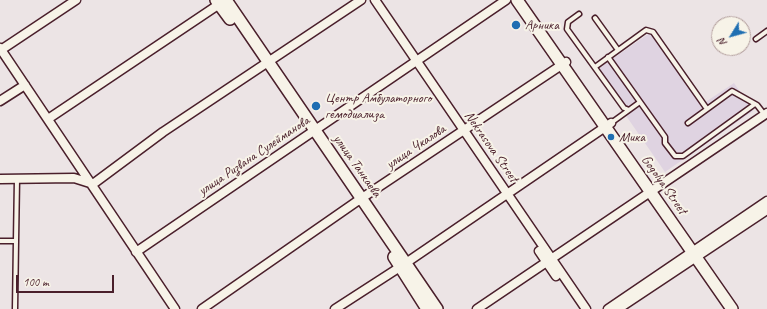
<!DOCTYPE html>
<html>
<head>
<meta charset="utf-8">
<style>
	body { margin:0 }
	#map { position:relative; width:767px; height:309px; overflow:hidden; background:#ece4e5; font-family:Caveat,sans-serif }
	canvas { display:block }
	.north { position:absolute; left:711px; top:16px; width:40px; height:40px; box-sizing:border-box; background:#f7f3e8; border:1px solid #b29e9c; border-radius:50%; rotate:233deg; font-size:11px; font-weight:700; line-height:16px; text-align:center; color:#4a1f2b }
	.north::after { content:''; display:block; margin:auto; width:14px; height:18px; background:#1f6fb2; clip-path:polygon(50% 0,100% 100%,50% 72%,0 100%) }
	.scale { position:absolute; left:16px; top:275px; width:98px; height:18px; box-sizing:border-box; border:2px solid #4a1f2b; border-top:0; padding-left:5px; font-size:12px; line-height:14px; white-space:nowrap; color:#4a1f2b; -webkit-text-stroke:3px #f7f3e8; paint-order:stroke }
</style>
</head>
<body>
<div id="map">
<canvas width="767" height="309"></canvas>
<div class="north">N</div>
<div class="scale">100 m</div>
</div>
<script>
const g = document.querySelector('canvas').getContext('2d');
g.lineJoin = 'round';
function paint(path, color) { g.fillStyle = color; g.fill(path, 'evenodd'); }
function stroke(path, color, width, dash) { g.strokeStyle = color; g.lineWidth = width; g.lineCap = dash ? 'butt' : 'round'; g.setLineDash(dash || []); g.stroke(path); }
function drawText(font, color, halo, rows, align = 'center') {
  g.font = font + ' Caveat,sans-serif'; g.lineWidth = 4; g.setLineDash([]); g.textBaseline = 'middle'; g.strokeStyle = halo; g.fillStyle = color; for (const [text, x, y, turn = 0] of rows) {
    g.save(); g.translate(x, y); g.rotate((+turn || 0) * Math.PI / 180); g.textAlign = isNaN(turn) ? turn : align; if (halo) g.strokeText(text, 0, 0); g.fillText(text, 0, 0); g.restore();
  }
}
paint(new Path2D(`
	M654,30L704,103L734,83L753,111L665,172L595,71Z`), '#dfd3e1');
const lane = new Path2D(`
	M579,14L568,22L567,29L624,108L629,110L640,102
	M595,18L618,50
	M756,39L767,31
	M608,57L665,137V143L675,156H683L755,104
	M595,67L646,30L653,32L707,109
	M611,123L629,110
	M688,123L732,91L757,105L764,114
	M0,241H16L17,179
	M15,309L16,241`);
const street = new Path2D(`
	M375,0L586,309
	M0,48L175,309
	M1,50L76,0
	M0,101L25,85
	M48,119L224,1
	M0,179L74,178L93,184L163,132L361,0
	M539,251L556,276
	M136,252L506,0
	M202,309L356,202L566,62
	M335,309L400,267L611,123
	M477,309L767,113
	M608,309L767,201
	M618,309L767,210`);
const secondary = new Path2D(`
	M216,0L230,19
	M226,0L437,309
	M517,0L732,309
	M394,257L427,309`);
stroke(lane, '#4a1f2b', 7);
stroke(street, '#4a1f2b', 11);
stroke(secondary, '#4a1f2b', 14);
stroke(lane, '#f7f3e8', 4);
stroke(street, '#f7f3e8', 8);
stroke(secondary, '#f7f3e8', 11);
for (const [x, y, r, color] of [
	[516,25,5,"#1f6fb2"],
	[316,106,5,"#1f6fb2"],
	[611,137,4,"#1f6fb2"]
]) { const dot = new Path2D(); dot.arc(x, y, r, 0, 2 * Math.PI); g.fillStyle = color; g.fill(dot); stroke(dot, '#f7f3e8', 1.5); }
drawText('14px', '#4a1f2b', '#f7f3e8', [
	["Арника",525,25],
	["Центр Амбулаторного",325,98],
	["гемодиализа",325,114],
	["Мика",619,137]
], 'left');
drawText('14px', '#4a1f2b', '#f7f3e8', [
	["улица Чкалова",416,147,-34],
	["Nekrasova Street",491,147,55],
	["улица Ризвана Сулейманова",254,156,-34],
	["улица Танкаева",357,166,55],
	["Gogolya Street",664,185,55]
]);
</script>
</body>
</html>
